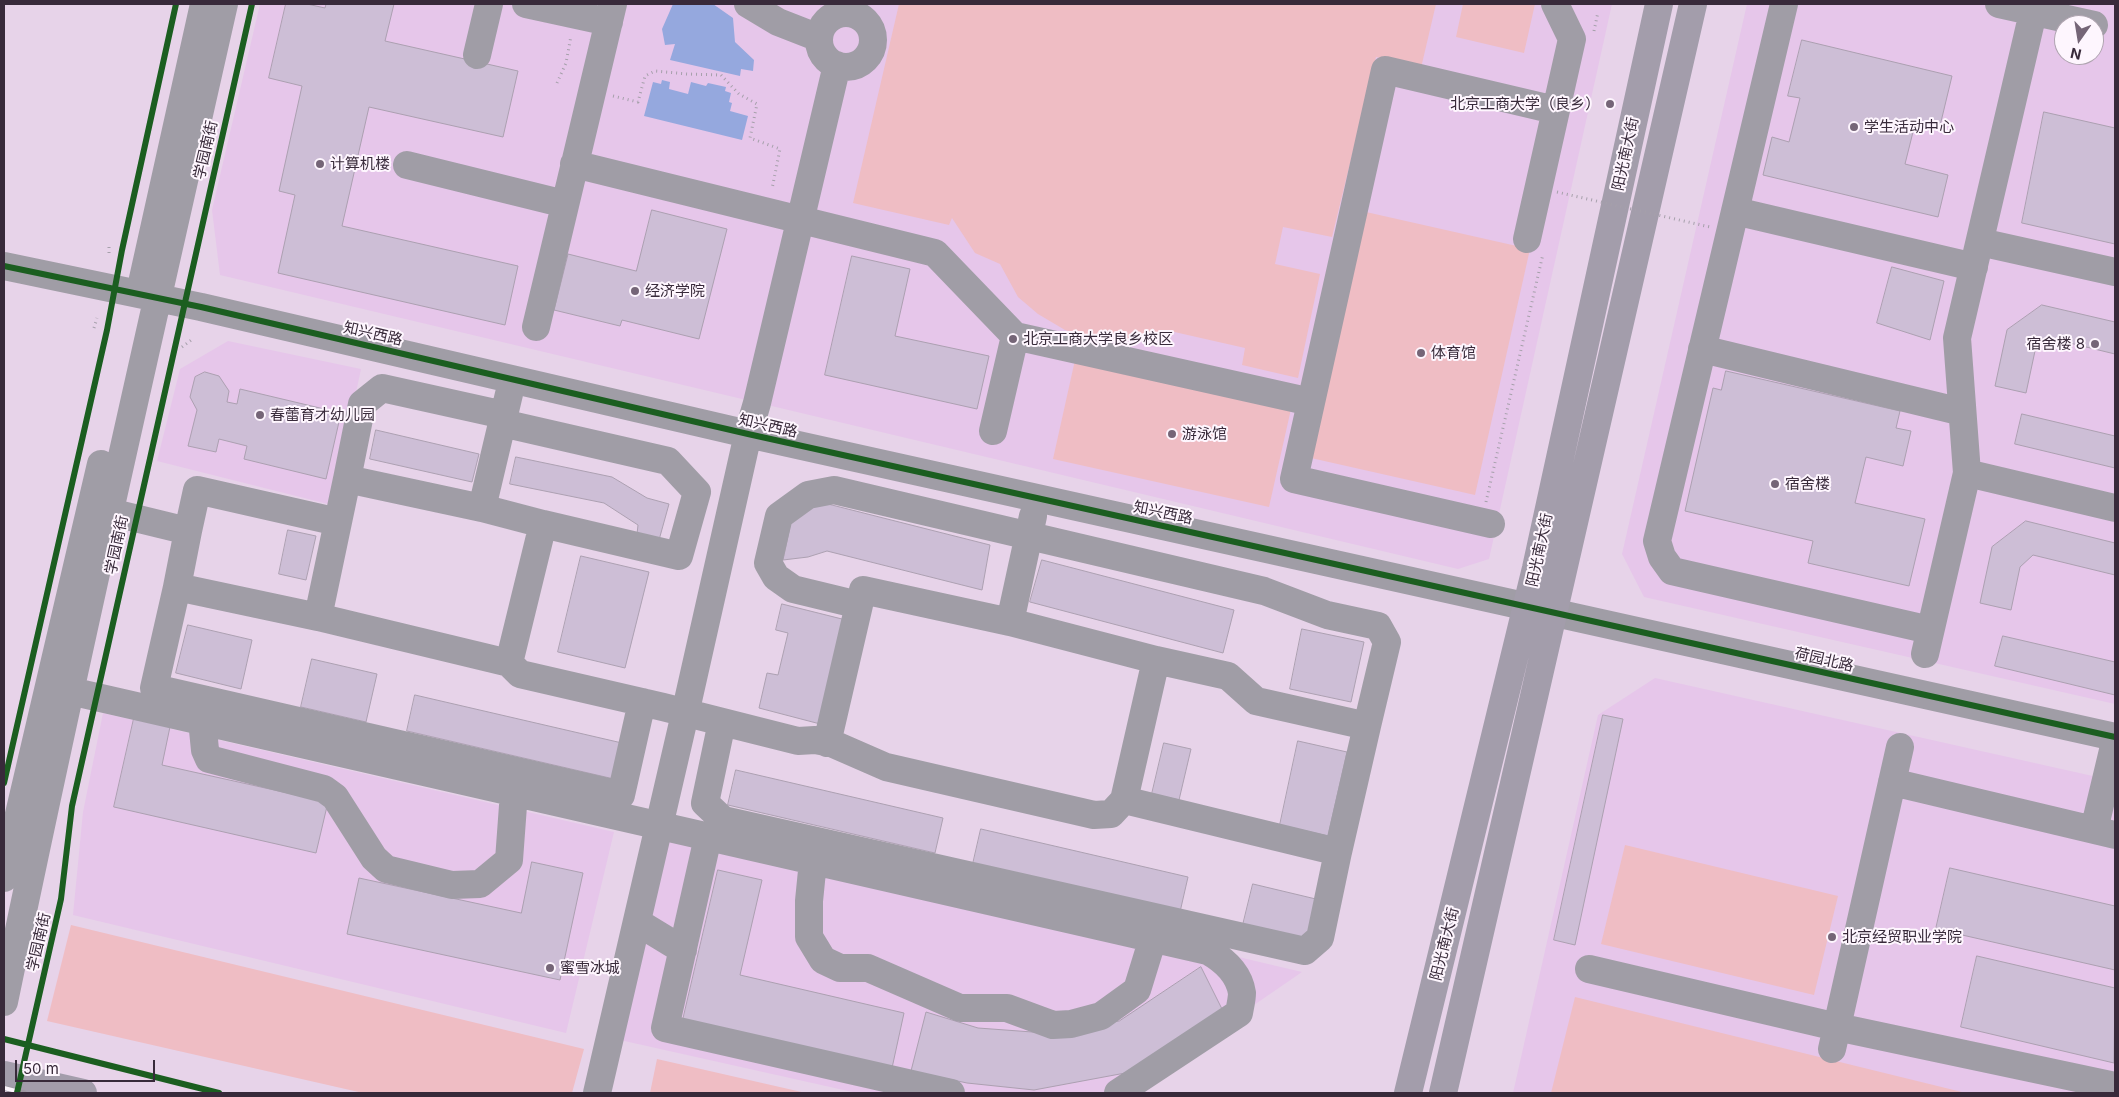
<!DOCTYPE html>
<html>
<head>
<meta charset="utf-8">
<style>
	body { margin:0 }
	#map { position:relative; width:2119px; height:1097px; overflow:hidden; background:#e7d3e9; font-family:Inter,sans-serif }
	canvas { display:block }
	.frame { position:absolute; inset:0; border:5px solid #382a3a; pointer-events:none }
	.north { position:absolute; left:2054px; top:15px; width:50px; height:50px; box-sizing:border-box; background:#fef6fe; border:1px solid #afa4b0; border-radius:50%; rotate:193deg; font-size:14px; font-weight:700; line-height:20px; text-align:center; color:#382a3a }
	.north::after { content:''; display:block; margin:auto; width:18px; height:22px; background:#756577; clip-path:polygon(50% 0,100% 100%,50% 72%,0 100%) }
	.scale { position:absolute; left:15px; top:1060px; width:140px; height:22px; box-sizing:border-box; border:2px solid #382a3a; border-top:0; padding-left:6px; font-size:15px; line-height:18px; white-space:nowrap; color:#382a3a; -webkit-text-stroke:4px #fef6fe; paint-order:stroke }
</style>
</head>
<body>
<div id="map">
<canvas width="2119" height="1097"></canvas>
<div class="frame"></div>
<div class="north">N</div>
<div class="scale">50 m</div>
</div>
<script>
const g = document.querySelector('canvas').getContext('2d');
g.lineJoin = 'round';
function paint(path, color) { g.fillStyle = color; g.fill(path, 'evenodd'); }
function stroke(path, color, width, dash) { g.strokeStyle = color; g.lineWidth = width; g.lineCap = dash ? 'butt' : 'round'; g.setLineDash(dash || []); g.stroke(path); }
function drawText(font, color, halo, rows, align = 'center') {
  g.font = font + ' Inter,"Noto Sans SC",sans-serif'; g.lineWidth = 4; g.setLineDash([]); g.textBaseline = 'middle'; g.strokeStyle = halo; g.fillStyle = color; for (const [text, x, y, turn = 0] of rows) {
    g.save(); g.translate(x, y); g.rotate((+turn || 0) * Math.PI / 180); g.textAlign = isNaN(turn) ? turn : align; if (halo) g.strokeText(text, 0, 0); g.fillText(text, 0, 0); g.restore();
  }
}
paint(new Path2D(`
	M260,4H1612L1489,559L1458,569L220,275L212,210Z
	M1747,4H2115V704L1644,597L1622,554ZM2064,25H2094V55H2064Z
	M228,341L361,369L332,505L157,461L180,369Z
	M1655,678L2115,781V1093H1513L1598,715Z
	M103,713L614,832L566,1033L73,915L83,812Z
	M671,823L1302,972L1126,1093H857L620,1040Z`), '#e6c6ea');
paint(new Path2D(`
	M899,4H1436L1421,68L1376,57L1332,237L1283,227L1275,264L1320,274L1298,378L1242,365L1245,348L1170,331L1123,342L1095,339L1065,330L1038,314L1018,297L1000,264L975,253L952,218L949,225L853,203Z
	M1463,4H1535L1524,53L1456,37Z
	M1366,212L1530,249L1475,495L1311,458Z
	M1075,360L1291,409L1269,507L1053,459Z
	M1625,845L1838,896L1814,995L1601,944Z
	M71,925L584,1049L572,1093H363L47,1021Z
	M1575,997L1966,1093H1551Z
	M657,1059L806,1093H650Z`), '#efbdc4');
paint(new Path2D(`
	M673,4H713L733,18L735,42L754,60L753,71L741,69L740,76L670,60L675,44L665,45L662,29Z
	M662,80L670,82L669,89L688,94L691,82L706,86L708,83L726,87L725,91L731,93L729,102L732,103L730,111L748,116L742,140L644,116L653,82L661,84Z`), '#95a8de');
const building = new Path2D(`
	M286,4H307L325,8L326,4H394L385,41L518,71L503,137L369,107L342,226L518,266L505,325L278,273L295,195L279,191L302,86L269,78Z
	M1802,40L1952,76L1939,130L1915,124L1905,164L1948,175L1938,217L1763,175L1772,137L1789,142L1800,98L1788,96Z
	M2044,112L2115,128V244L2022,223Z
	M652,210L727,229L699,339L622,320L620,326L554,310L568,254L636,271Z
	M852,256L910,269L895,336L989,356L977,409L825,375Z
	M1892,267L1944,281L1930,340L1877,323Z
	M2042,305L2115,322V354L2049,338L2035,351L2026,393L1995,386L2007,330Z
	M1726,371L1900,411L1896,428L1911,431L1903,466L1866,457L1855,503L1925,519L1909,586L1808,563L1813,541L1685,511L1713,388L1721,390Z
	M205,372L219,376L229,391L227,402L237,404L240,389L341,413L326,479L244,459L247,446L219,439L216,452L188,446L197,410L190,397L195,377Z
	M2022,414L2115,436V468L2015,444Z
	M376,430L479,454L472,482L370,459Z
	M516,457L612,477L647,498L669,504L659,540L637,534L638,525L604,503L510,484Z
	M820,502L990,545L982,590L827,551L808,557L783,560L793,512Z
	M2026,521L2115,543V575L2033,555L2020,567L2011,610L1980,603L1992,547Z
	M288,530L316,536L306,580L279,574Z
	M581,556L649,572L625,668L558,652Z
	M1042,560L1234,610L1223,653L1030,602Z
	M782,604L850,621L824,725L759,708L767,673L778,675L788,633L776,630Z
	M188,625L252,640L241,689L176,673Z
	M1302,629L1364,642L1351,702L1290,689Z
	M2003,636L2115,662V695L1995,666Z
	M312,659L377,674L366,722L301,707Z
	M415,695L622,743L614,779L407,731Z
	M135,714L171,722L162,765L328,802L316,853L114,807Z
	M1603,715L1623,719L1575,945L1554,940Z
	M1298,741L1347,752L1328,836L1280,825Z
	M1164,743L1191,749L1179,800L1152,794Z
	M736,770L943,818L935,853L728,805Z
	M981,829L1188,877L1180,912L973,864Z
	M532,862L583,873L560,980L347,934L359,878L521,913Z
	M1950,868L2115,906V970L1936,929Z
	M718,870L762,880L740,975L904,1013L892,1068L683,1020Z
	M1253,884L1320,900L1310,945L1242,929Z
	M1977,956L2115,988L2114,1063L1961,1027Z
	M1201,967L1223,1011L1136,1071L1034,1090L967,1083L911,1071L926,1012L978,1028L1046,1033L1119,1021Z`);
paint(building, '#cdbed6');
stroke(building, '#aca0b1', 1);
stroke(new Path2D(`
	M1594,31L1598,12
	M557,83L566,63L571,36
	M613,96L638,102L645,76L655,71L687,74L721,75L739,94L757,104L750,138L780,149L772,189
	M109,247V254
	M94,328L97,318
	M182,347L194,338
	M1486,502L1543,254`), '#a6a0ab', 3, [1, 4]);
stroke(new Path2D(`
	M526,4L609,22
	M748,4L778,22L819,38
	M1784,4L1657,541L1662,557L1672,571L1930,630
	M1999,4L2094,25
	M819 40a27 27 0 1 1 54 0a27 27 0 1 1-54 0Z
	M477,55L489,4
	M574,164L935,253L1015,336L1311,402
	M407,165L565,204
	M1735,211L1974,267
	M1527,239L1572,39L1555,4
	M1980,242L2115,272
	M4,266L201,307L748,434L2115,737
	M142,283L204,4
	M536,327L613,4
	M1702,349L1962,412
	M509,394L482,508L347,479L318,617L509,663L520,674L663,707L798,741L815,740L831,743L886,767L1094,815L1111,814L1124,800L1156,660L1010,622L1033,516
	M502,423L668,461L697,492L679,556L543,524L509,663
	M993,431L1015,336
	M1967,473L2115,508
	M347,479L362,404L382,388L504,415
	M482,508L543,524
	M110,512L188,531L197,490L338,522
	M1491,524L1294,479L1385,70L1555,110
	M188,531L177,587L318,617
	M177,587L154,688L621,795L642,702
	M859,605L863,590L1010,622
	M1925,654L1967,473L1957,338L2035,4
	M70,691L1208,951C1224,960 1239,973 1242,993C1242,999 1240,1007 1239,1013L1118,1093
	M202,720L205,750L209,759L324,789L335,797L374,858L386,869L452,885L480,884L509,860L514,792
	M722,722L705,803L723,820L1305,951L1320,938L1338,852
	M827,743L859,605L793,589L776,577L768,563L779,516L808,495L834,490L1264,591L1327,615L1378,626L1387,642L1367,726L1256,701L1228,676L1156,660
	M1892,782L2115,835
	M1124,800L1338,852L1367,726
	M2094,830L2115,742
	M708,837L665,1028L951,1093
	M813,861L809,901V937L823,960L840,968H868L960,1008H1007L1053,1025L1071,1024L1101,1016L1137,990L1153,938
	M4,878L101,464
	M637,922L683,950
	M1589,969L1837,1027L2115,1086
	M4,1002C73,668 149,336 224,4
	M1832,1049L1900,747
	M597,1093L685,714L748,434L757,403L837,65`), '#a09da6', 28);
stroke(new Path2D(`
	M4,1075L83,1093
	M1408,1093L1536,568L1659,4
	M1443,1093L1693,4`), '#a39dab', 28);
const rail = new Path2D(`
	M4,1088L24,1093`);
stroke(rail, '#9d98a2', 5.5);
stroke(rail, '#fef6fe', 4, [11]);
stroke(new Path2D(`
	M1557,192L1710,227`), '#a6a0ab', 3, [1, 4]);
stroke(new Path2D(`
	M4,266L201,307L748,434L2115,737
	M4,783L107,330L122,250L176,4
	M4,1039L219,1093
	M17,1093L61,899L72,806L252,4`), '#1b5e20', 6);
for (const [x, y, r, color] of [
	[1610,104,5,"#756577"],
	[1854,127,5,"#756577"],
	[320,164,5,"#756577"],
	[635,291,5,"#756577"],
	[1013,339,5,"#756577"],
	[2095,344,5,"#756577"],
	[1421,353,5,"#756577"],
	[260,415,5,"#756577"],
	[1172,434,5,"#756577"],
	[1775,484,5,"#756577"],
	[1832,937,5,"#756577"],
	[550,968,5,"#756577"]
]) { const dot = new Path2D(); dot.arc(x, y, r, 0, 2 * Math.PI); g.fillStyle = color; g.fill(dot); stroke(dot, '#fef6fe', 2); }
drawText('15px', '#382a3a', '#fef6fe', [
	["北京工商大学（良乡）",1600,104,"right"],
	["学生活动中心",1864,127],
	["计算机楼",330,164],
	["经济学院",645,291],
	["北京工商大学良乡校区",1023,339],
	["宿舍楼 8",2085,344,"right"],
	["体育馆",1431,353],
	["春蕾育才幼儿园",270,415],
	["游泳馆",1182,434],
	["宿舍楼",1785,484],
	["北京经贸职业学院",1842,937],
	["蜜雪冰城",560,968]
], 'left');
drawText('15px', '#382a3a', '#fef6fe', [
	["学园南街",206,150,-77],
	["阳光南大街",1626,154,-78],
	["知兴西路",373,334,13],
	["知兴西路",768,426,13],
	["知兴西路",1163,513,12],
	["学园南街",117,545,-78],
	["阳光南大街",1540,550,-78],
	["荷园北路",1824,660,13],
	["学园南街",39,942,-77],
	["阳光南大街",1445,944,-76]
]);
</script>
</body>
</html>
